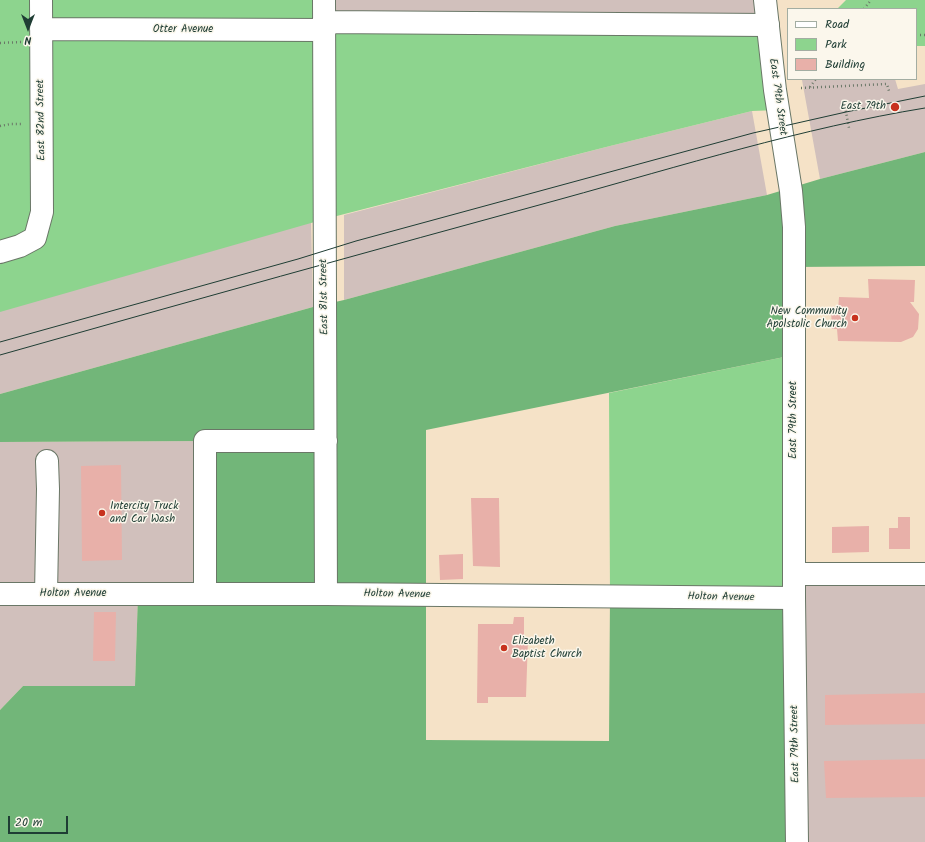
<!DOCTYPE html>
<html>
<head>
<meta charset="utf-8">
<style>
	body { margin:0 }
	#map { position:relative; width:925px; height:842px; overflow:hidden; background:#f5e2c7; font-family:Kalam,sans-serif }
	canvas { display:block }
	.legend { position:absolute; left:787px; top:8px; width:130px; height:72px; box-sizing:border-box; background:#fbf7ec; border:1px solid #a3ada2; margin:0; padding:5px 7px; list-style:none; font-size:12px; color:#1f3d34 }
	.legend li { display:flex; align-items:center; gap:8px; height:20px }
	.legend b { width:20px; border:1px solid #a3ada2 }
	.north { position:absolute; left:8px; top:8px; width:40px; height:40px; -webkit-text-stroke:3px #fbf7ec; paint-order:stroke; rotate:180deg; font-size:11px; font-weight:700; line-height:16px; text-align:center; color:#1f3d34 }
	.north::after { content:''; display:block; margin:auto; width:14px; height:18px; background:#1f3d34; clip-path:polygon(50% 0,100% 100%,50% 72%,0 100%) }
	.scale { position:absolute; left:8px; top:816px; width:60px; height:18px; box-sizing:border-box; border:2px solid #1f3d34; border-top:0; padding-left:5px; font-size:12px; line-height:14px; white-space:nowrap; color:#1f3d34; -webkit-text-stroke:3px #fbf7ec; paint-order:stroke }
</style>
</head>
<body>
<div id="map">
<canvas width="925" height="842"></canvas>
<ul class="legend">
<li><b style="height:5px;background:#fff"></b>Road</li>
<li><b style="height:11px;background:#8dd48e"></b>Park</li>
<li><b style="height:11px;background:#e8b0a9"></b>Building</li>
</ul>
<div class="north">N</div>
<div class="scale">20 m</div>
</div>
<script>
const g = document.querySelector('canvas').getContext('2d');
g.lineJoin = 'round';
function paint(path, color) { g.fillStyle = color; g.fill(path, 'evenodd'); }
function stroke(path, color, width, dash) { g.strokeStyle = color; g.lineWidth = width; g.lineCap = dash ? 'butt' : 'round'; g.setLineDash(dash || []); g.stroke(path); }
function drawText(font, color, halo, rows, align = 'center') {
  g.font = font + ' Kalam,sans-serif'; g.lineWidth = 3; g.setLineDash([]); g.textBaseline = 'middle'; g.strokeStyle = halo; g.fillStyle = color; for (const [text, x, y, turn = 0] of rows) {
    g.save(); g.translate(x, y); g.rotate((+turn || 0) * Math.PI / 180); g.textAlign = isNaN(turn) ? turn : align; if (halo) g.strokeText(text, 0, 0); g.fillText(text, 0, 0); g.restore();
  }
}
paint(new Path2D(`
	M324,0H765L768,25L325,22Z
	M895,79L898,89L925,84V152L820,179L802,80Z
	M752,111L767,195L615,226L344,300V215L610,146Z
	M311,221L313,307L0,394V309Z
	M205,441V594H138L135,686H23L0,710V442Z
	M794,574H925V842H797Z`), '#d1c0bc');
paint(new Path2D(`
	M0,0H324L325,22L768,25L778,110L752,111L610,146L325,219L0,312Z
	M846,0H925V46H916V9H837Z
	M794,355V598L610,596L609,393Z`), '#8dd48e');
paint(new Path2D(`
	M925,152V266L794,267V355L426,430V740L609,741L610,596L794,598L797,842H0V710L23,686H135L138,594H204L205,441L0,442V394L313,307L344,300L615,226L767,195L820,179Z`), '#72b679');
paint(new Path2D(`
	M868,279L915,280L914,302H910L919,314L918,329L913,337L901,342L838,341L837,329H832L831,310L838,311L839,297L869,298Z
	M121,465L122,560L82,561L81,466Z
	M471,498H499L500,567L473,566Z
	M898,517H910V549H889V528H898Z
	M869,526V552L832,553V527Z
	M463,554V579L440,580L439,555Z
	M94,612H116L115,661H93Z
	M514,617H524V639H528L526,697H488V703H477L478,624H513Z
	M925,693V724L825,725V695Z
	M925,759V797L826,798L824,761Z`), '#e8b0a9');
const minor = new Path2D(`
	M324,0L326,594
	M325,22L768,25
	M41,29L325,30
	M0,252L20,246L35,238L42,212L41,0
	M794,574H925
	M0,594H326L794,598
	M46,594L48,489L47,461
	M205,594V441H326`);
const major = new Path2D(`
	M765,0L775,90L791,191L794,227V598L797,842`);
stroke(minor, '#6a7767', 24);
stroke(major, '#6a7767', 24);
stroke(new Path2D(`
	M864,9L871,0
	M916,35H925
	M0,43L21,42
	M810,87L816,79
	M801,88L887,84L889,91
	M845,107L849,128
	M0,126L11,124H21`), '#6a7767', 2.5, [1, 3]);
stroke(minor, '#fff', 22);
stroke(major, '#fff', 22);
stroke(new Path2D(`
	M0,342L298,259L356,241L753,133L846,112L925,96
	M0,355C187,302 374,250 561,199C681,166 802,128 925,108`), '#1f3d34', 1);
for (const [x, y, r, color] of [
	[895,107,5,"#c8321e"],
	[855,318,4,"#c8321e"],
	[102,513,4,"#c8321e"],
	[504,648,4,"#c8321e"]
]) { const dot = new Path2D(); dot.arc(x, y, r, 0, 2 * Math.PI); g.fillStyle = color; g.fill(dot); stroke(dot, '#fbf7ec', 1.5); }
drawText('11px', '#1f3d34', '#fbf7ec', [
	["Otter Avenue",183,30],
	["East 79th Street",777,97,82],
	["East 82nd Street",42,120,-91],
	["East 81st Street",325,297,-91],
	["East 79th Street",794,420,-90],
	["Holton Avenue",73,594],
	["Holton Avenue",397,595,1],
	["Holton Avenue",721,598,1],
	["East 79th Street",796,744,-91]
]);
drawText('11px', '#1f3d34', '#fbf7ec', [
	["East 79th",886,107],
	["New Community",847,312],
	["Apolstolic Church",847,325],
	["Intercity Truck",110,507,"left"],
	["and Car Wash",110,520,"left"],
	["Elizabeth",512,642,"left"],
	["Baptist Church",512,655,"left"]
], 'right');
</script>
</body>
</html>
